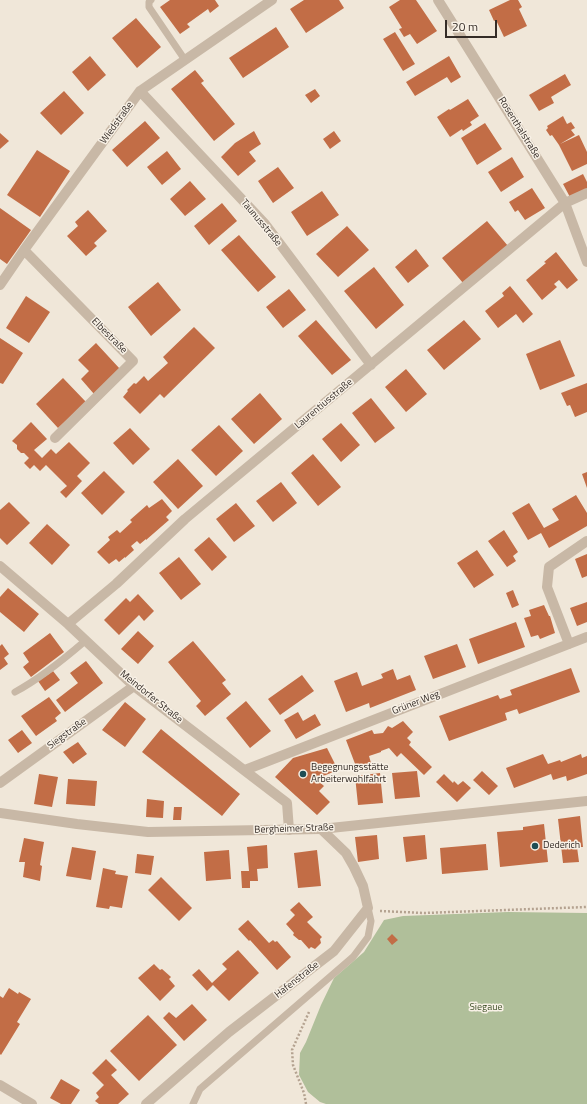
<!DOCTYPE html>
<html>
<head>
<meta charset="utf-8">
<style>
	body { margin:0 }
	#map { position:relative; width:587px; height:1104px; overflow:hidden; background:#f0e7d9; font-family:"Titillium Web",sans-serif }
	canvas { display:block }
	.scale { position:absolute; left:445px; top:20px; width:52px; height:18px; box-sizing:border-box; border:2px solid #342c27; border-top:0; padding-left:5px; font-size:12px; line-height:14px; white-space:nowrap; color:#342c27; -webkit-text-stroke:3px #f8f1e6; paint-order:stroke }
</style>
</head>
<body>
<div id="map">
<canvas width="587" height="1104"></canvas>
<div class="scale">20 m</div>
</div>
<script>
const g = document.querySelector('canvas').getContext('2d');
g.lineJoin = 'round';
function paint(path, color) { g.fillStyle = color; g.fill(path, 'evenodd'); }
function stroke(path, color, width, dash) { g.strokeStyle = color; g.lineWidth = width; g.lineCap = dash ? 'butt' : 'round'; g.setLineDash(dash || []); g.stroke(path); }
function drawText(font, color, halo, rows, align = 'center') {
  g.font = font + ' "Titillium Web",sans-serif'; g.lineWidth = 3; g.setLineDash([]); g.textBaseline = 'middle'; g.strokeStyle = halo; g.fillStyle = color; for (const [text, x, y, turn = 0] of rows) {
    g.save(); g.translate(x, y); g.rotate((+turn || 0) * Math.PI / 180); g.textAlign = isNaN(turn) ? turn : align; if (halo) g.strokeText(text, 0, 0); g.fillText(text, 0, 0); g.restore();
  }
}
paint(new Path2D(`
	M508,912L587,913V1104H326L320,1102L308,1092L299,1075L300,1053L306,1042L321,1005L334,978L364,952L384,920L403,916Z`), '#b0bf9a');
paint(new Path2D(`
	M170,0H215L219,6L210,13L208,9L187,24L190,27L180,34L160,7Z
	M304,0H339L344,8L306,33L290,9Z
	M400,0H416L437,31L417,44L410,34L404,37L399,29L402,28L389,7Z
	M510,0H518L522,7L519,9L527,26L504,37L496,20L494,21L489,10Z
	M136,18L161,47L137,68L112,38Z
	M276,27L289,47L243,78L229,58Z
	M395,32L415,64L403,71L383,39Z
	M90,56L106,75L88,91L72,72Z
	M449,56L461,77L451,83L447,77L415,96L406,82Z
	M195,70L204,81L201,83L235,124L214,141L171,89Z
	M565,74L571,85L551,97L554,103L539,111L529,95Z
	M315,89L320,96L311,103L305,95Z
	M64,91L84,113L61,135L40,113Z
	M468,99L479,116L470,122L472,125L463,131L462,129L450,137L437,117L449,109L450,110Z
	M563,116L567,124L571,122L575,128L571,130L575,135L560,144L579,135L587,152V164L572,171L559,145L552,135L550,136L546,130L548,128L547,126Z
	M145,121L160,138L127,167L112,150Z
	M485,123L502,149L477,165L461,138Z
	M254,131L261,144L249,152L256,161L238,176L221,157L235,143Z
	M334,131L341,141L330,149L323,139Z
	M0,133L9,141L0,149Z
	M37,150L70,171L40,217L7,195Z
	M167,151L181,169L162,185L147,167Z
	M512,157L524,177L501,192L488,172Z
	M278,167L294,188L273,203L258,181Z
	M583,174L587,182V191L571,199L563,184Z
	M190,181L206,199L185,216L170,199Z
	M532,188L545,208L525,220L518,210L515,212L509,202Z
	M322,191L339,215L307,236L291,212Z
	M222,203L237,221L209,245L194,226Z
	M0,208L31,230L7,264L0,259Z
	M88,210L107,231L94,243L97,246L86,256L67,236L78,226L75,222Z
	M487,221L508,246L463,283L442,258Z
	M347,226L369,250L338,277L316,254Z
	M239,235L276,277L258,292L221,250Z
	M416,249L429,266L408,283L395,267Z
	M556,252L578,280L567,289L559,280L554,284L557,287L542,300L526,280L546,263L544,262Z
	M374,267L404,305L376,329L344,291Z
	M158,282L181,310L151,336L128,307Z
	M510,286L533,314L523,323L516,314L498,328L485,311L504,296L502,293Z
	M289,289L306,310L283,328L266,307Z
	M26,296L50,312L29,343L6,328Z
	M316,320L351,360L332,375L298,336Z
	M464,320L481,339L444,370L427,350Z
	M194,327L215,348L164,398L160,394L140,414L123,397L128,391L127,390L134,383L136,384L144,376L148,381L168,363L163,357Z
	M0,338L23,353L3,384L0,383Z
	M560,340L575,376L540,390L526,354Z
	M96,343L120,369L94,394L81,379L89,371L78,360Z
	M406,369L427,394L406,412L385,387Z
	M63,378L86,402L58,428L36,404Z
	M587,383V412L575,417L570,405L567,406L561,393Z
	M260,393L282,419L254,444L231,419Z
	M371,398L395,428L375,443L352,413Z
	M31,422L47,439L34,450L42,458L51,449L56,454L69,442L90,463L77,476L82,481L66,498L60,492L67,486L46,465L40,471L34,465L30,469L24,463L29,458L24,453H21L17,449V445L12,441Z
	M341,423L360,445L341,462L322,439Z
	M219,425L243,451L216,476L191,450Z
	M130,428L150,449L133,465L113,443Z
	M313,454L341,487L318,506L291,473Z
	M178,459L203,486L178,509L153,482Z
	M104,471L125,492L102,515L81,493Z
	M587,472V488L582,474Z
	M281,482L297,503L273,522L256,501Z
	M576,495L587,513V526L549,548L541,533L528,540L512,513L529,503L544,528L559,520L552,509Z
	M162,499L172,511L166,517L169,520L146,540V539L140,544L137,541L131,546L134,550L125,558V557L119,562L116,559L109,564L97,552L110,540L108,537L117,530L120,533L132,522L130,520L147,505L149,508Z
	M9,502L30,523L7,545L0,538V510Z
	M236,503L255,526L234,542L216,519Z
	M47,524L70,545L52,565L29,543Z
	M504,530L518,552L513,556L516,561L507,567L488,541Z
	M209,537L227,557L212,571L194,550Z
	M477,550L494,575L474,588L457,563Z
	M587,554V576L582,578L575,559Z
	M179,557L201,584L181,600L159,573Z
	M8,588L39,614L24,632L0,612V597Z
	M513,590L519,605L512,608L506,593Z
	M138,594L154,611L144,621L139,615L119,635L104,620L126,598L130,602Z
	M587,602V622L577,626L570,608Z
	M544,605L549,616H550L555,633L540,639L538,635L531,637L524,618L531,616L529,610Z
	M516,622L525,647L478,664L469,639Z
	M138,631L154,646L138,664L121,649Z
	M50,633L64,652L31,677L23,667L29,662L23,653Z
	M193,641L226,680L222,683L231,694L205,716L196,706L201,701L168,662Z
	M2,644L9,654L4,658L8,664L0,670V646Z
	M457,644L466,667L433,679L424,656Z
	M86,661L103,683L65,712L56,700L78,683L70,673Z
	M571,668L580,692L519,714L517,709L505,713L507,720L449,741L439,716L498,695L500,699L512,695L510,690Z
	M393,669L397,680L410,675L416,690L370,708L369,703L346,712L334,681L357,672L362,686L383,678L381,674Z
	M53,671L60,680L45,691L38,681Z
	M302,675L314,691L280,715L268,699Z
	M49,697L61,713L55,718L57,721L36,736L21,716Z
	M246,701L271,731L250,748L226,718Z
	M125,702L146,719L125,747L102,730Z
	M298,712L303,721L315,714L321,725L296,739L284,720Z
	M403,721L413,732L407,738L411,742L409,745L432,767L424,775L401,753L397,757L389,748L381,751V752L369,756L371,763L357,769L346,740L372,730L374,734L383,733L388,726L392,728Z
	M161,729L240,794L222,816L142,752Z
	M22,730L32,743L18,753L8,740Z
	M78,742L87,754L73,764L63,752Z
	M327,748L338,770L316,779L324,786L319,791L330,802L317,815L275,777L293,758Z
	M543,754L548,764L560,760L561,762L581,754L582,758L587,756V774L567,781L566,776L553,780L551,774L514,788L506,768Z
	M417,771L420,797L395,799L392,773Z
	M482,771L498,786L489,795L473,780Z
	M380,773L383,803L358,805L355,776Z
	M39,774L58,777L52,807L34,804Z
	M444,774L453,783L454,781L458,785L463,781L471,788L457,802L436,782Z
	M68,779L97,781L95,806L66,804Z
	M147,799L164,801L163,818L146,817Z
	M174,807H182L181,820H173Z
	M580,816L583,847H577L579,862L563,863L558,819Z
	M544,824L548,862L500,867L497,832L523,830V827Z
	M377,835L379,859L358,862L355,837Z
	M425,835L427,859L406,862L403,837Z
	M24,838L44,842L40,865L42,866L40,881L23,877L25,862H19Z
	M486,844L488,870L442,874L440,848Z
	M267,845L268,868L257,869L258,881H250V888H242L241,871H249L247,847Z
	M72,847L96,851L91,880L66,876Z
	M229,850L231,879L206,881L204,852Z
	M317,850L321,886L298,888L294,853Z
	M137,854L154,856L151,875L135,873Z
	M103,868L116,871L115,874L128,876L122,908L110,906L109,909L96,907Z
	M161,877L192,908L179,921L148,890Z
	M299,902L313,917L307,922L322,937L320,939L321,943L315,949L311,947L309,949L301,940H299L293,935L294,933L286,924L295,915L290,910Z
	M248,920L269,943L273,940L275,942L277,941L291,957L277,970L250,940L249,941L238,929Z
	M392,934L398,940L392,945L387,939Z
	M238,950L259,973L229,1001L213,985L207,991L192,975L199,969L212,983L227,969L222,964Z
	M154,964L160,970L162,969L171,977L169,979L175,986L160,1001L138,978Z
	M9,988L18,994L19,992L31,999L17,1022L20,1024L1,1055L0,1054V996L3,998Z
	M192,1004L207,1020L184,1041L163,1018L169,1012L176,1018Z
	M148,1015L177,1045L139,1081L110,1051Z
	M106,1059L117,1070L111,1075L129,1094L118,1104H99L95,1101L99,1097L96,1093L104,1085L92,1073Z
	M61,1079L80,1090L71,1104H61L50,1098Z`), '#c26d46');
stroke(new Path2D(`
	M380,911L424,913L587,907
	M306,1104L304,1093L293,1065L292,1050L309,1012`), '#b4a290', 2.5, [2, 2]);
stroke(new Path2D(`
	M151,0L149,2V7L185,60
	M15,692C41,678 63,660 85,641
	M193,1104L200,1089L353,957L368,937L371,921L368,908`), '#c8b8a6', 7);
stroke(new Path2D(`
	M438,0L565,203L587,262
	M140,91L265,224L371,365
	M24,250L133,361L55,438
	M0,285L24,250L140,91L272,0
	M0,566L68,624L134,686L287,803L289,830
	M68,624L116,584L185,519L565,203L587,193
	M569,644L547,587L549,567L587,541
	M245,770L587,637
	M0,783L134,686
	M0,1085L32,1104
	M146,1104L229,1032L334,951L368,908L363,886L354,867L346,853L321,829`), '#c8b8a6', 10);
stroke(new Path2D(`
	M0,813L77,824L148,832L321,829L587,801`), '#c8b8a6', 10);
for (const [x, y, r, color] of [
	[303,774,4,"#1e4d54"],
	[535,846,4,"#1e4d54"]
]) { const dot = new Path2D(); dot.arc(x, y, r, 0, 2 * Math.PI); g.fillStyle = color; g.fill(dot); stroke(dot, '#f8f1e6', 1.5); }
drawText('10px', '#342c27', '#f8f1e6', [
	["Wiedstraße",117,123,-54],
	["Rosenthalstraße",519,128,58],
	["Taunusstraße",261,223,50],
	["Elbestraße",109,336,45],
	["Laurentiusstraße",324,404,-40],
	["Meindorfer Straße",151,697,39],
	["Grüner Weg",416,703,-21],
	["Siegstraße",67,734,-36],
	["Bergheimer Straße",294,829,-2],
	["Hafenstraße",297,980,-38]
]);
drawText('10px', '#342c27', '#f8f1e6', [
	["Begegnungsstätte",311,768],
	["Arbeiterwohlfahrt",311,780],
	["Dederich",543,846]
], 'left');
drawText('10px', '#41522b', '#f8f1e6', [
	["Siegaue",486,1008]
]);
</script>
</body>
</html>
